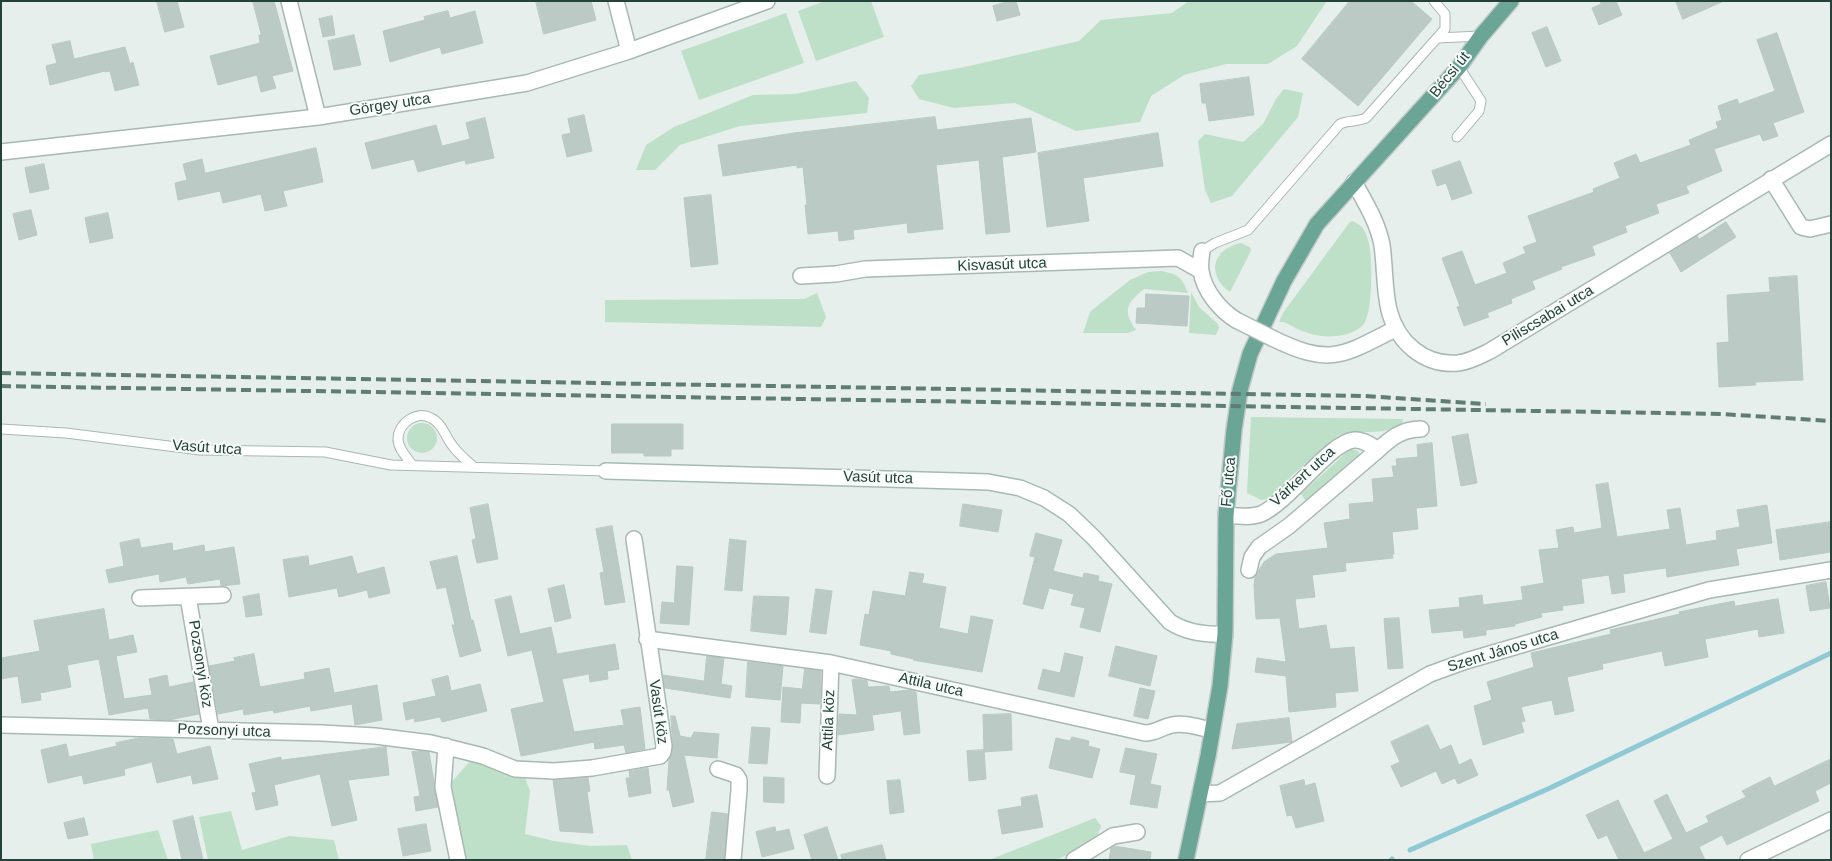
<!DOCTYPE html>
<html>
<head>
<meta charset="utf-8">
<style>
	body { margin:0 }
	#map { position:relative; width:1832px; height:861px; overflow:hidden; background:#e6efeb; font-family:Arial,sans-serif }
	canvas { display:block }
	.frame { position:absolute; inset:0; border:2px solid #24423a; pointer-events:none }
</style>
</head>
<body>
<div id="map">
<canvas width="1832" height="861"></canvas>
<div class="frame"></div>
</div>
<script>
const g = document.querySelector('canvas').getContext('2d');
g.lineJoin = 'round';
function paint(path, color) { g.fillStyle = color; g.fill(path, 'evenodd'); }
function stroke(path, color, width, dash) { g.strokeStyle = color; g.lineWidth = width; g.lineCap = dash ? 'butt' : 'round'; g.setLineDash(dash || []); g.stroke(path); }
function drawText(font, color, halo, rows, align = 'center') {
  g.font = font + ' Arial,sans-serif'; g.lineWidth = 4; g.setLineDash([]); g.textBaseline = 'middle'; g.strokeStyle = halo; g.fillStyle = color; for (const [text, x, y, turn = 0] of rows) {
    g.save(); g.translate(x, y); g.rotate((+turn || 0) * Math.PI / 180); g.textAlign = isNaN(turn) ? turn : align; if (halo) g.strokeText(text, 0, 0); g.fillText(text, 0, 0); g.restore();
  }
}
paint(new Path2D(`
	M825,1H871L884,37L816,61L798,11Z
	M1189,1H1327L1297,46L1268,64H1226L1184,75L1151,96L1140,122L1076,131L1015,103L954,108L919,99L911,86L919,75L960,68L1079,41L1101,20L1172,13Z
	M786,13L804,63L699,100L681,51Z
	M856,81L869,98L867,113L740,126L680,145L655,170H636L646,145L674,127L753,95L795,94Z
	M1284,89L1303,93L1298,117L1232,196L1211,203L1205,190L1198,141L1205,134L1243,142L1263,124L1276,99Z
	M1352,221C1356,223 1359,224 1362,227C1366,232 1369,242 1370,249C1372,263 1373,314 1363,325C1350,338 1325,339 1308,333C1300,331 1292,326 1284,322H1279L1283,313L1349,223Z
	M1241,243L1250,247L1251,251L1230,292C1206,275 1212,249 1241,243Z
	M1161,271C1178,274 1182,277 1188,293L1144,289C1127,303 1122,310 1136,330L1128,333H1083L1090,312L1107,298L1130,280L1148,272Z
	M1191,292L1199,307L1218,324L1219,328L1216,335L1189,333Z
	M817,293L826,317L821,327L605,322V300L804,299Z
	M1251,417L1403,419L1402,425C1384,436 1359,429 1339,435L1288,479L1291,483L1273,498L1261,500L1247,493Z
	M407 438a15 15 0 1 1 30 0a15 15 0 1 1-30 0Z
	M1350,449L1358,451L1362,458L1308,504L1301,494Z
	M471,760L525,778L530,791L525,834L554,841L590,846L627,845L632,860H466L449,785Z
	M231,811L242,850L289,836L334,840L339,860H208L199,817Z
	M1095,818L1101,826L1095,842L1056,860H989Z
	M158,830L168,860H94L91,844Z`), '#bfe0c8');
stroke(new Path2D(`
	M1410,850L1550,788L1831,653
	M1391,860L1392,859`), '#8ec9d4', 5);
const building = new Path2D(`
	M157,1H177L184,27L165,32Z
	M253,1H274L293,71L272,76L276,88L261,92L257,75L218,85L210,56L260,43L259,35H261Z
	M536,1H591L596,20L544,34Z
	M1010,1H1016L1020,15L997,21L993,6Z
	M1350,1H1411L1432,19L1358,106L1302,59Z
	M1600,1H1616L1622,15L1599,25L1592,8L1601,4Z
	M1676,1H1724L1683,19Z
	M448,11L450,18L475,11L483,43L442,54L440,47L390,62L383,31L425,20L424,17Z
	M332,16L335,35L323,37L319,19Z
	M1547,27L1561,61L1546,67L1532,33Z
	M1777,33L1804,112L1773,123L1778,136L1763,141L1760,134L1714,149L1722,171L1686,186L1689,193L1656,204L1659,213L1625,226L1627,232L1592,246L1595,255L1561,267L1562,269L1532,281L1535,289L1511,299L1512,303L1487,313L1489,317L1464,326L1457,307L1460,306L1442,258L1462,251L1475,285L1507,273L1503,263L1526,253L1523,247L1537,242L1528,216L1594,192L1593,189L1620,178L1614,163L1636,154L1640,163L1691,145L1689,140L1718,128L1716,122L1722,120L1718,106L1737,99L1739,104L1775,91L1757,40Z
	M354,35L361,65L334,70L328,41Z
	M70,41L74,59L125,47L130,64L133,62L139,85L115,91L110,71L105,72V71L50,85L46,66L57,63L52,45Z
	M1249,77L1254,115L1209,121L1206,103H1202L1200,84Z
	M584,115L592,151L567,157L562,135L571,133L568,119Z
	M935,117L937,130L1031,118L1036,152L1002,157L1010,232L986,234L979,160L936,165L943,229L908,233L907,223L853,230L854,239L839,241L838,231L808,234L805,205H807L803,167L797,168V165L723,176L718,145L794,133Z
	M485,118L494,158L466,164L465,160L418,172L414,159L372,169L365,143L436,125L442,146L470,139L466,123Z
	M1158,133L1163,166L1083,178L1089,221L1047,227L1038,153Z
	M316,148L323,182L283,191L287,206L265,211L261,194L223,203L220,191L178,200L175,183L187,180L183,164L202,159L205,173Z
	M1460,161L1472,193L1452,200L1446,183L1437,186L1432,171Z
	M44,164L49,189L30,193L25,168Z
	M711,195L718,264L691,267L684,198Z
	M31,210L37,235L19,240L13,214Z
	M108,213L113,238L90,243L85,218Z
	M1726,222L1736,237L1681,272L1670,253L1697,236L1699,239Z
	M1797,276L1803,380L1755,382L1756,385L1719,387L1717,343L1729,342L1727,295L1770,292L1769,278Z
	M1146,294L1189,296L1187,326L1136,323L1137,308H1145Z
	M612,424H683V449H671V456H644V453H612Z
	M1468,434L1477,483L1461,486L1452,437Z
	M1432,443L1437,506L1416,508L1418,529L1392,532L1394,554H1392L1393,558L1345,563L1346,571L1312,575L1315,597L1295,599L1299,629L1326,625L1330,649L1354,647L1358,691L1335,693L1336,707L1289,712L1286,676L1255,672L1257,658L1286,662L1280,618L1256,619L1254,586L1255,577L1259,570L1264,562L1276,554L1328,548L1324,523L1350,519L1349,504L1374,502L1372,479L1394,477L1392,466H1397L1396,459L1418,457L1417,445Z
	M1608,483L1617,537L1670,529L1667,510L1680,508L1686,545L1717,540L1716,531L1740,527L1737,510L1767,505L1772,543L1736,549L1739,565L1667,577L1666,568L1623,574L1625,592L1612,594L1609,575L1581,579L1584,603L1562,606L1563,610L1541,613L1542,617L1515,624V626L1486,630V635L1464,638L1463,630L1432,633L1429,610L1460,607L1459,598L1482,595L1483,605L1523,600L1521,587L1544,583L1539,550L1559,548L1556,530L1573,527L1574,533L1602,528L1596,485Z
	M488,504L498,559L477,563L472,540L476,539L470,508Z
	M963,504L1002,510L998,532L960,526Z
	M1831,522V552L1780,560L1776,530Z
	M612,526L625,602L605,605L600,573L604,572L596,529Z
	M1036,533L1062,540L1053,571L1083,578L1084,573L1099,576L1098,581L1112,584L1100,632L1080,627L1085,608L1071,605L1074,594L1049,588L1043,609L1023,604L1035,557L1030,556Z
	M139,539L141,548L172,543L173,551L204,545L205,552L234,547L240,584L221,586L220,579L188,584L186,577L160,582L159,574L109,583L106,570L124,566L120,543Z
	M730,539L746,541L742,591L725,590Z
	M308,556L309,566L352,556L357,574L384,567L390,593L369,598L367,590L339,597L337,588L289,597L283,560Z
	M457,556L471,620H473L481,651L460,657L452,625H455L446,587L437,589L430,562Z
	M677,566L693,567L689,625L660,623L662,602L674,603Z
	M910,572L924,574L922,583L946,587L939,628L968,634L971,616L993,620L982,672L913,660L914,659L891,654V651L860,645L865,614L869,615L873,591L905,596Z
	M1826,582L1830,608L1810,611L1806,586Z
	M564,585L571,618L555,622L548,589Z
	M816,589L832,591L826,634L810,632Z
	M259,594L262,615L246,617L243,597Z
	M511,596L520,634L551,627L557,654L615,644L619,669L607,671L608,679L590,682L589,674L562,679L574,732L624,725L621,710L640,707L645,749L626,753L624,745L595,749L594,742L521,756L511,709L544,702L532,650L508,656L495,600Z
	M754,596L789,597L786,635L751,631Z
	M1778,599L1784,633L1759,637L1758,629L1705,639L1708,657L1665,666L1662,651L1602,664L1603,669L1567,677L1574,711L1555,715L1552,700L1521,707L1525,721L1521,722L1524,732L1483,745L1474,706L1492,700L1487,682L1534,667L1531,653L1611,634L1610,630L1680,614L1679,612L1734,601L1735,606Z
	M104,609L109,640L133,635L137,652L116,656L124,699L152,695L149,679L167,675L169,687L193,682L199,714L169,720L150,719L148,708L109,715L99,659L67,665L71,687L40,693L41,700L22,703L18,676L1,679V658L40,651L34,621Z
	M1399,618L1403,668L1388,669L1384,619Z
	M1116,646L1157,656L1150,686L1109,676Z
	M1065,653L1083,657L1074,697L1038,689L1043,669L1060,673Z
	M254,654L260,687L305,679L304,673L329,668L334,693L377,685L382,720L355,725L352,704L311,711L310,706L274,713L273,710L244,715L243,709L218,714L209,666L235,661L234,658Z
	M707,656L724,658L721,684L732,686L730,698L665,688L663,675L704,681Z
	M748,662L783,666L780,700L746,697Z
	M805,669L821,671L820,704L801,703L800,723L781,722L783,687L802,689Z
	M448,676L451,691L480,684L487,711L442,722L440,717L415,722L414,718L406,720L403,703L436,696L432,680Z
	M858,679L867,681L868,687L889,686L890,692L910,690L916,692L920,733L904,735L901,711L872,715L874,730L838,735L839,714L857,715L852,680Z
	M1140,688L1155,691L1148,719L1134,716Z
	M1011,714L1012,750L984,752L983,715Z
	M671,716H675L680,736L691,738L694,732L719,734L717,758L684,755L694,802L673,807L669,790H667L669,760L673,747Z
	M1289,718L1292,742L1232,749L1237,724Z
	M1428,725L1440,750L1451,745L1459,765L1471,759L1478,775L1458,784L1455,778L1442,784L1436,771L1401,787L1391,766L1400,762L1391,742Z
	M752,727L770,728L767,764L749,763Z
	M1072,737L1089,741L1088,746L1100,749L1092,778L1049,768L1056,738L1070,741Z
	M139,738L173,739L177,754L210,746L218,779L193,784L191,775L157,783L152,762L124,769L125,775L84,784L82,775L48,783L41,750L66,744L69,757L117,746L116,743Z
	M386,747L389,775L348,780L357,820L332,826L320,774L274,785L278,805L256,810L252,793L256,792L249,764L281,757V760Z
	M1126,748L1157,754L1150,784L1161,786L1157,808L1130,804L1136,775L1120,772Z
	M984,750L986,779L969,781L967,751Z
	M420,751L429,752L438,807L416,811L414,797L420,796L412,752Z
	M1831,759V783L1815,791L1819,801L1727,845L1722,835L1699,847L1705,860H1619L1607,835L1598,839L1586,815L1618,800L1644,853L1673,839L1654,801L1667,794L1686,833L1709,822L1706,816L1746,797L1742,791L1770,777L1774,786Z
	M648,768L651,793L629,797L626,778H630L629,771Z
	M764,777L784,778V803L764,802Z
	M588,778L590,791L587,792L593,833L560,831L553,780Z
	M900,780L904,812L890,814L887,781Z
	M1304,780L1305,786L1315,783L1324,821L1296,828L1292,815L1287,816L1280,786Z
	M1037,795L1043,827L1002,834L998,810L1022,806L1021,798Z
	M712,812L728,814L724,860H706Z
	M193,816L203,860H182L173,821Z
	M84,818L88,835L68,839L64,823Z
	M426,824L431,851L403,856L398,829Z
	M775,827L776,832L789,829L794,849L762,857L756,832Z
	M827,827L838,860H812L804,835Z
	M882,845L886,860H842L841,855Z
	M1114,846L1151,852L1150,860H1109L1111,848Z`);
paint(building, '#bbcac4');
stroke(building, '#b8c9c2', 1);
const lane = new Path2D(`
	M1437,38L1481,36
	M1457,137L1479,111L1481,101L1459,67
	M1202,251L1215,243L1248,230L1340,124C1349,120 1357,122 1366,118L1445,29V14L1434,1
	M1,429L66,433L200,450L325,452L391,465L606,471
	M412,465C407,457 398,449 398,439C398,423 417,410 431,418C442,423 445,436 452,445C458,454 466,460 474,467`);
const street = new Path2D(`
	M289,1L318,117
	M616,1L629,51
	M1,152L318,117L527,83L629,51L767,1
	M1771,179L1801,227L1810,229L1831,224
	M1354,182C1365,202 1378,223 1382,245C1385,266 1384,289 1389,310C1397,342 1424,366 1458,363C1469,362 1480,356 1490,351L1831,144
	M1202,251C1201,257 1200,265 1201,271C1204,291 1220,310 1236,320
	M801,276L836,274L865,269L1178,258L1201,271
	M1274,339C1330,366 1342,356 1395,329
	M1226,515C1237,516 1250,518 1261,514C1290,501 1330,442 1354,440C1362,439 1371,445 1378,450C1391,438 1402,429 1421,429
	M1249,570L1252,557L1259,547L1289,526L1378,450
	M188,597L211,730
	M140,598L223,595
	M647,639L831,663L1145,733C1156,733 1162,727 1172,725C1185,722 1200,728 1212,730
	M1,725L322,733L375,736L431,743L483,756L515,769L554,771L592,768L660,756L663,752L664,746L634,539
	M446,746L443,787L458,860
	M718,769L736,775L739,780V790L733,860
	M827,776L831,663
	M1200,794L1220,793L1430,674L1466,661L1709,590L1831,570
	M1074,860L1113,836L1137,832
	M1748,860L1831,820`);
const secondary = new Path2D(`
	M606,471L957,481L988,482L1020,488L1044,498L1069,514L1094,538L1170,622C1187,633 1205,635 1225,634`);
const primary = new Path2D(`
	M1186,860L1208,756L1220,686L1225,634L1226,515L1234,430L1240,390L1250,354L1284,281L1317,224L1459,67L1481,36L1511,1`);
stroke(lane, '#a8b8b2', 11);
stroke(street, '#a8b8b2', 18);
stroke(secondary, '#a4bbb3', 18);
stroke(primary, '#c2cac8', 18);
stroke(lane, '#fff', 9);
stroke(street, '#fff', 15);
stroke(secondary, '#fff', 15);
stroke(primary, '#6aa596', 15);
stroke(new Path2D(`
	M1,373L1364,396L1486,404
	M1,386L1722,414L1831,421`), '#5f7d75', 4, [10, 5]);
const streetBridge = new Path2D(`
	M1236,320L1274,339`);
stroke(streetBridge, '#a8b8b2', 18, []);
stroke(streetBridge, '#fff', 15);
drawText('15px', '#24423a', '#f7fbf9', [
	["Bécsi út",1450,75,-51],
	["Görgey utca",390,105,-9],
	["Kisvasút utca",1002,265,-2],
	["Piliscsabai utca",1548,316,-31],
	["Vasút utca",207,448,4],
	["Várkert utca",1303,477,-42],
	["Vasút utca",878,478,2],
	["Fő utca",1229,482,-85],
	["Szent János utca",1503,651,-17],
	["Pozsonyi köz",200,664,81],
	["Attila utca",931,685,13],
	["Vasút köz",658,712,82],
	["Attila köz",829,720,-88],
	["Pozsonyi utca",224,731,2]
]);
</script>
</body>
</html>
